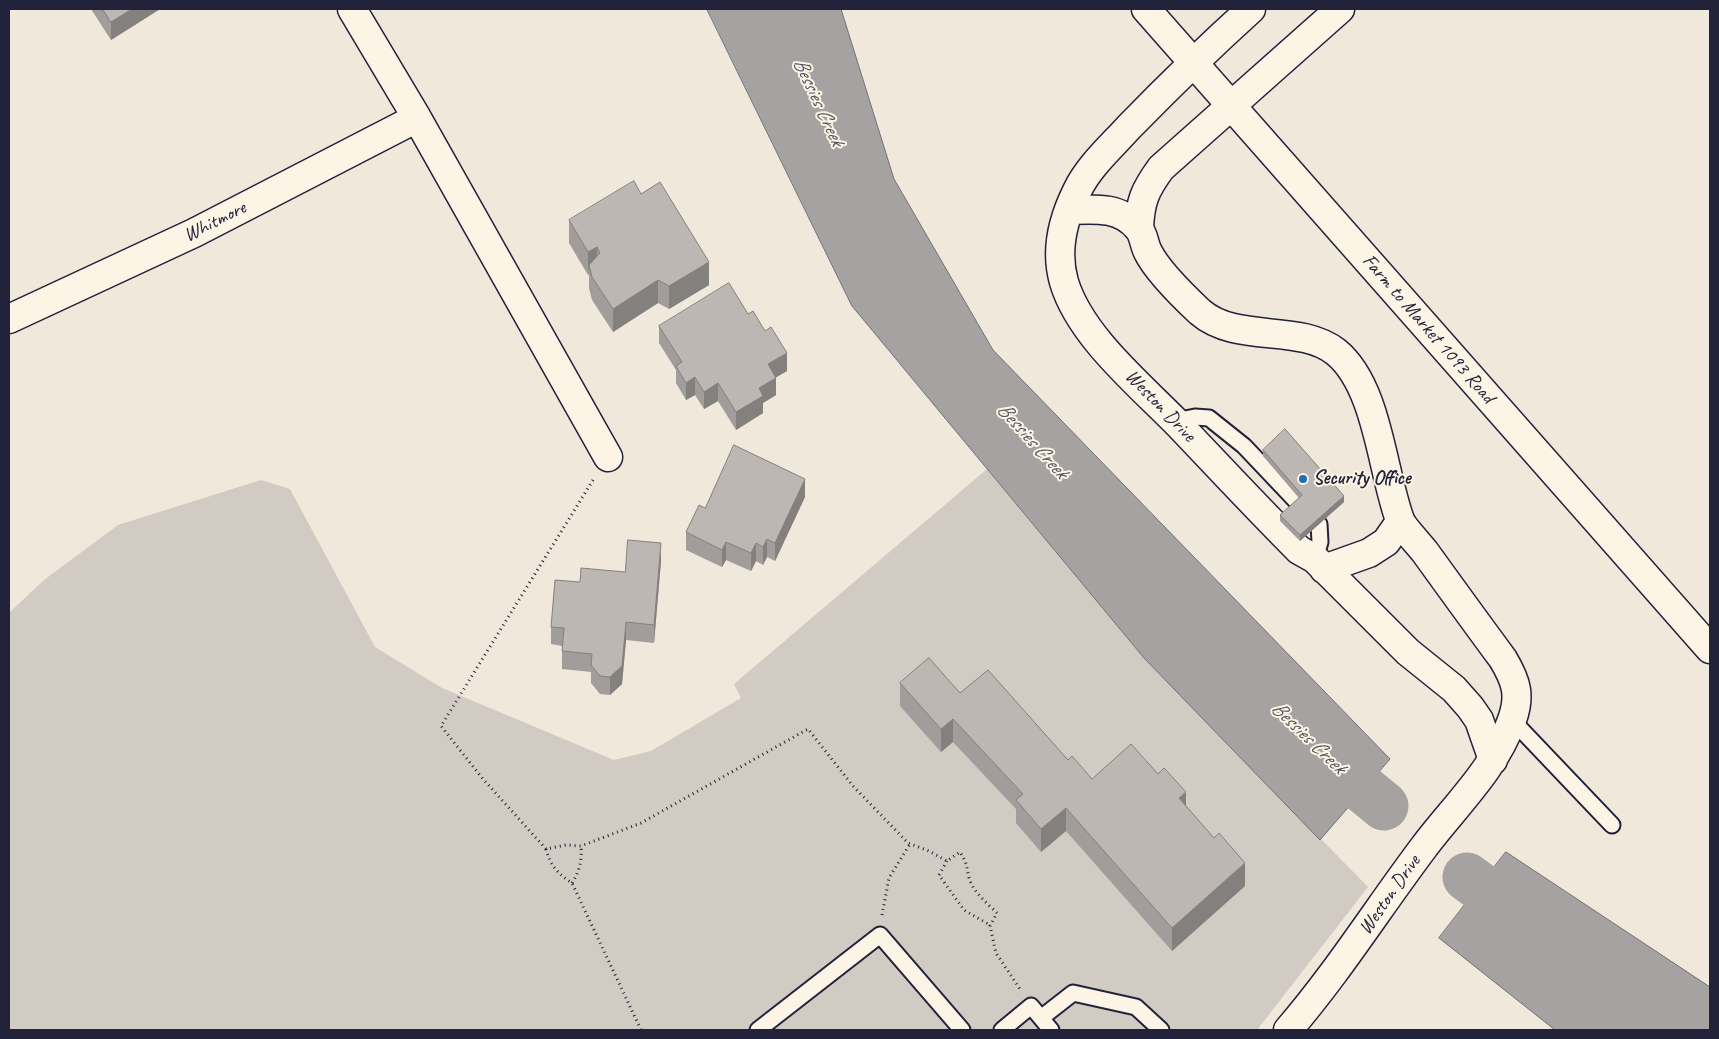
<!DOCTYPE html>
<html>
<head>
<meta charset="utf-8">
<style>
	body { margin:0 }
	#map { position:relative; width:1719px; height:1039px; overflow:hidden; background:#efe8db; font-family:Caveat,sans-serif }
	canvas { display:block }
	.frame { position:absolute; inset:0; border:10px solid #22223b; pointer-events:none }
</style>
</head>
<body>
<div id="map">
<canvas width="1719" height="1039"></canvas>
<div class="frame"></div>
</div>
<script>
const g = document.querySelector('canvas').getContext('2d');
g.lineJoin = 'round';
function paint(path, color) { g.fillStyle = color; g.fill(path, 'evenodd'); }
function stroke(path, color, width, dash) { g.strokeStyle = color; g.lineWidth = width; g.lineCap = dash ? 'butt' : 'round'; g.setLineDash(dash || []); g.stroke(path); }
function drawText(font, color, halo, rows, align = 'center') {
  g.font = font + ' Caveat,sans-serif'; g.lineWidth = 4; g.setLineDash([]); g.textBaseline = 'middle'; g.strokeStyle = halo; g.fillStyle = color; for (const [text, x, y, turn = 0] of rows) {
    g.save(); g.translate(x, y); g.rotate((+turn || 0) * Math.PI / 180); g.textAlign = isNaN(turn) ? turn : align; if (halo) g.strokeText(text, 0, 0); g.fillText(text, 0, 0); g.restore();
  }
}
paint(new Path2D(`
	M987,469L1144,658L1368,887L1257,1030H9V613L44,580L118,525L261,480L290,489L375,647L442,688L614,760L651,751L741,698L734,684Z`), '#d1cbc3');
const water = new Path2D(`
	M707,9H841L894,179L993,350L1390,759L1320,840L1144,658L852,306Z
	M1506,852L1710,987V1030H1555L1439,938Z`);
paint(water, '#a6a2a2');
stroke(water, '#716f79', 1);
stroke(new Path2D(`
	M1312,747L1384,806
	M1467,877L1534,926`), '#a6a2a2', 49);
const service = new Path2D(`
	M1175,421L1195,417L1209,418L1244,446L1299,504
	M1315,559L1320,542L1319,524
	M1512,720L1612,825
	M1041,1018L1073,993L1136,1007L1161,1030
	M758,1030L880,935L962,1030
	M1002,1030L1031,1006L1051,1030`);
const minor = new Path2D(`
	M352,9L417,118L608,457
	M1251,9C1209,47 1169,86 1129,127C1111,147 1089,166 1077,191C1063,219 1055,251 1064,282C1080,336 1140,385 1179,425C1219,467 1258,509 1299,550L1315,559L1408,652L1454,689L1470,707L1479,720L1493,760
	M1069,210C1094,209 1120,206 1138,228C1144,234 1144,245 1148,252C1158,272 1184,297 1200,312C1237,344 1299,323 1336,352C1378,386 1382,472 1400,520C1403,528 1419,544 1425,552C1451,588 1477,624 1503,659C1516,681 1521,695 1512,720C1495,769 1454,807 1424,847C1378,908 1338,972 1288,1030
	M1139,229C1140,201 1145,190 1161,168L1340,9
	M9,319L194,233L417,118
	M1324,569L1369,553L1386,542L1400,522`);
const primary = new Path2D(`
	M1146,9L1710,649`);
stroke(service, '#22223b', 19);
stroke(minor, '#22223b', 31);
stroke(primary, '#22223b', 31);
stroke(new Path2D(`
	M593,480L441,726L483,779L546,849L566,845L581,846L641,823L808,729L853,786L908,843L929,851L947,861L960,852C968,865 966,866 969,878C973,892 988,904 997,913L990,926L996,953L1020,989
	M546,849C550,865 558,874 572,883L641,1030
	M947,861L939,875L964,910L990,925
	M572,883C580,870 582,860 581,846
	M882,915L889,878L910,844`), '#22223b', 3, [1, 4]);
stroke(service, '#fcf5e5', 15);
stroke(minor, '#fcf5e5', 28);
stroke(primary, '#fcf5e5', 28);
paint(new Path2D(`
	M91,9H160L111,40Z
	M641,194L709,285L669,309L658,303L613,332L592,300L589,288V275H588L569,243V220Z
	M748,314L787,371L776,377V395L763,403V413L736,430L718,401L704,409L695,395L686,400L676,383V370L659,343V326Z
	M1263,450L1344,502L1300,541L1280,521V515L1299,498L1263,456Z
	M805,497L775,561L767,557L763,565L756,561L751,571L726,560L722,567L686,550V532L705,508Z
	M661,561L654,643L626,640L622,684L610,695L600,694L591,683V672L562,669V646L551,644V627L580,582L625,572Z
	M900,683L960,693L1068,760L1092,779L1186,806L1245,886L1172,951L1066,831L1041,852L1016,823V809L953,742L941,752L900,706Z`), '#a29d9a');
paint(new Path2D(`
	M132,9H160L111,40V22Z
	M597,247V270L589,265L588,275V252Z
	M709,262V285L669,309V286Z
	M658,280V303L613,332V309Z
	M787,353V371L768,382V364Z
	M695,377V395L686,400V383Z
	M776,378V395L763,403V413L736,430V412L759,388Z
	M718,383V401L704,409V392Z
	M805,479V497L775,561V543Z
	M1344,496V502L1300,541V535Z
	M767,539V557L763,565V547Z
	M726,542V560L722,567V550Z
	M661,543V561L654,643V625Z
	M756,543V561L751,571V553Z
	M626,622V640L622,684L610,695V677Z
	M953,719V742L941,752V729Z
	M1186,792V815L1179,798Z
	M1066,808V831L1041,852V829Z
	M1245,863V886L1172,951V928Z`), '#84807d');
const building = new Path2D(`
	M103,9H132L111,22Z
	M634,181L641,194L660,182L709,262L669,286L658,280L613,309L592,277L589,265L600,253L597,247L588,252L569,220Z
	M729,283L748,314L753,311L765,331L771,327L787,353L768,364L776,378L759,388L763,396L736,412L718,383L704,392L695,377L686,383L676,366L682,362L659,326Z
	M1285,429L1344,496L1300,535L1280,515L1302,495L1263,450Z
	M734,445L805,479L775,543L767,539L763,547L756,543L751,553L726,542L722,550L686,532L699,505L705,508Z
	M628,540L661,543L654,625L626,622L622,666L610,677L600,676L591,665L592,654L562,651L564,628L551,627L555,580L580,582L581,568L625,572Z
	M929,658L960,693L988,670L1068,760L1072,756L1092,779L1131,744L1158,774L1164,768L1186,792L1179,798L1214,838L1219,833L1245,863L1172,928L1066,808L1041,829L1016,800L1023,794L953,719L941,729L900,683Z`);
paint(building, '#bcb7b3');
stroke(building, '#84807d', 1);
for (const [x, y, r, color] of [
	[1303,479,5,"#1f6fb2"]
]) { const dot = new Path2D(); dot.arc(x, y, r, 0, 2 * Math.PI); g.fillStyle = color; g.fill(dot); stroke(dot, '#fcf5e5', 2); }
drawText('20px', '#22223b', '#fcf5e5', [
	["Whitmore",215,222,-27],
	["Farm to Market 1093 Road",1428,329,49],
	["Weston Drive",1160,406,46],
	["Weston Drive",1390,895,-55]
]);
drawText('bold 20px', '#22223b', '#fcf5e5', [
	["Security Office",1313,479]
], 'left');
drawText('italic 21px', '#575564', '#fcf5e5', [
	["Bessies Creek",818,102,65],
	["Bessies Creek",1032,441,48],
	["Bessies Creek",1308,738,44]
]);
</script>
</body>
</html>
